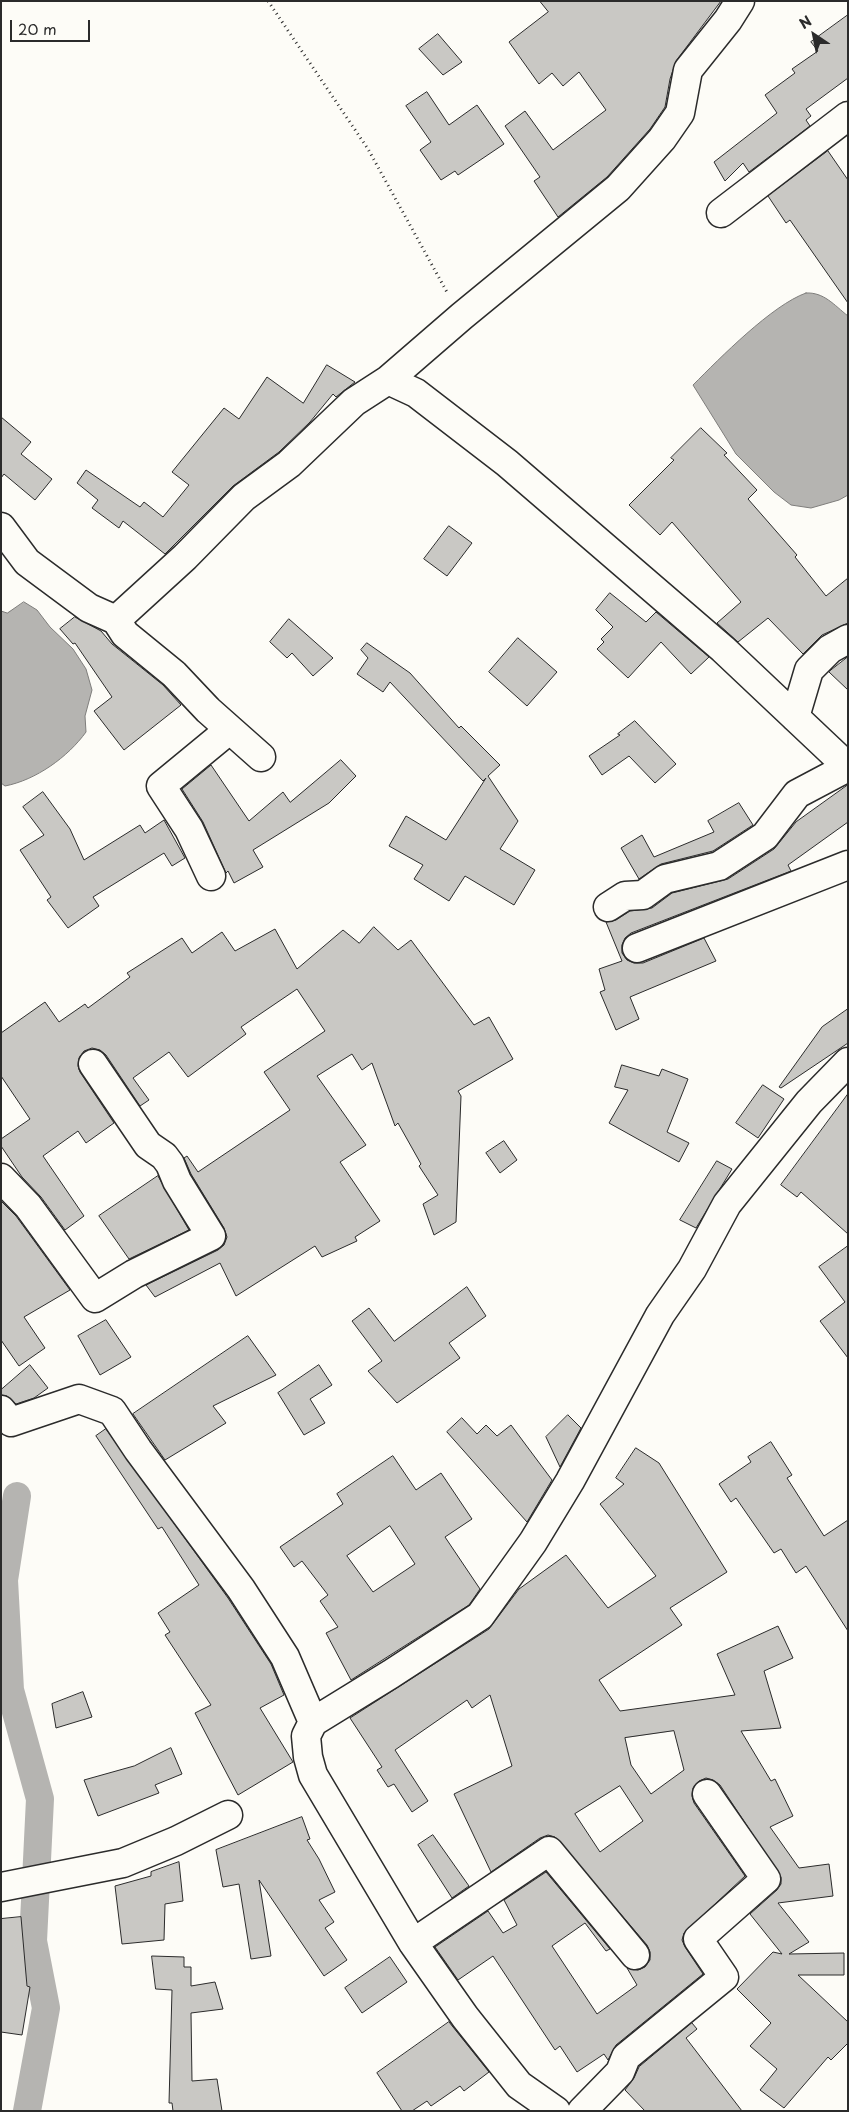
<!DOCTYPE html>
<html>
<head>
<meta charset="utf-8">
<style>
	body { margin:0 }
	#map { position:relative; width:849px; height:2112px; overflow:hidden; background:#fdfcf7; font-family:"Playpen Sans",sans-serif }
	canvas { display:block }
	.frame { position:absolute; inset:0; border:2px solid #2b2b2b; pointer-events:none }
	.north { position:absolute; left:789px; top:10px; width:50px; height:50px; -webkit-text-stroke:4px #fdfcf7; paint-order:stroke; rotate:326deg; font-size:14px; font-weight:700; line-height:20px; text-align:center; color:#2b2b2b }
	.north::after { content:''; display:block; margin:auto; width:18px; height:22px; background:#2b2b2b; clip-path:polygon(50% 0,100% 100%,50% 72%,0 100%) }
	.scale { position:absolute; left:10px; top:20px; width:80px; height:22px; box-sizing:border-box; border:2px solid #2b2b2b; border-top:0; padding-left:6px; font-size:15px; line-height:18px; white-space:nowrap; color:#2b2b2b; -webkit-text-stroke:4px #fdfcf7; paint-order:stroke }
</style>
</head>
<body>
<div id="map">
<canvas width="849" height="2112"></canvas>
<div class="frame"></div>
<div class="north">N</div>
<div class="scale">20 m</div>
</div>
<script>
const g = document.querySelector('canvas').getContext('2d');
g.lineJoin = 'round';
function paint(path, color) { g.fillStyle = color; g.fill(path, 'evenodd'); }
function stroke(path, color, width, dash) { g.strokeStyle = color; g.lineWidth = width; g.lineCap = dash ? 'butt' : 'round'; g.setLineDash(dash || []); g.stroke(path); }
const water = new Path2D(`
	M806,293C824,292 834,305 848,316V495L839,500L811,508L791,505L774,492L736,454L693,385C720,358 772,305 806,293Z
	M24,602L37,610L50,627L73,649L86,669L92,690L85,716L86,732C68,757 36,780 5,786L1,783V611L7,613Z`);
paint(water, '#b5b4b1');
stroke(water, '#7e7d7b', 1);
stroke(new Path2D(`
	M17,1496L4,1580L10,1690L40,1799L33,1941L46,2008L27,2111`), '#b5b4b1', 28);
const building = new Path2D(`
	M540,1H721L676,61L670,79L665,107L650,129L607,177L558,217L534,181L540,177L505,126L525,111L553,150L606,110L579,72L563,86L552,73L539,84L509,42L548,12Z
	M848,15V78L806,109L811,116L806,120L810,126L749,172L743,163L725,181L714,162L777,113L765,95L795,73L792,69L818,51L811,42Z
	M438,34L462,62L443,75L419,49Z
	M427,92L449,125L477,105L504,144L458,175L455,171L441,180L420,150L431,142L406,106Z
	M828,151L848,180V303L790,220L786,223L768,196Z
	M327,365L355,382L336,397L333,394L310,422L279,452L233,486L165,554L123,521L119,528L92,508L98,500L77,483L86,470L140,507L144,502L163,517L189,485L172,472L224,408L239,419L267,377L303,403Z
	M1,417L31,442L21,454L52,479L35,500L4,474L1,478Z
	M701,428L727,453L724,455L757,490L748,499L797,555L795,557L826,596L848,578V623L822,635L803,654L768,618L738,642L717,623L741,602L672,522L660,535L629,505L674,460L671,458Z
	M449,526L472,543L447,576L424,559Z
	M610,593L646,622L656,612L709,657L691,674L661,642L628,678L597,649L604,642L601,639L613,627L596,610Z
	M75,617L101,631L112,644L163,685L181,705L124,750L94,711L112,697L75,643L73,644L60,629Z
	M289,619L333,658L313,676L292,653L287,658L270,642Z
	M518,638L557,672L527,706L489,672Z
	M367,643L410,673L459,728L461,726L500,765L488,776L518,821L500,849L535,870L514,905L465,876L449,901L414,879L423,865L389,846L406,816L446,840L486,778L483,781L390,682L383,692L357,674L368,658L361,650Z
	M848,657V690L829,672Z
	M635,721L676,764L655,783L629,756L602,775L589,756L620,735L618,734Z
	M341,760L356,776L329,803L253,850L263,867L234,883L228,871L226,873L203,822L182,789L211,765L249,821L283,792L290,802Z
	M848,785V822L788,865L791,871L631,933L625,938L622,945V953L627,960L634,963H643L704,938L716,961L630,997L639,1019L616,1030L600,992L605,990L599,969L622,961L606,922L616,920L630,911L652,908L672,893L728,879L774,849L796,822Z
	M43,792L70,829L84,860L140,825L145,833L164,820L185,858L172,866L164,853L93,897L99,906L68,928L47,900L51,897L20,850L44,835L23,807Z
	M739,803L753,825L713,851L661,864L639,879L621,848L642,835L654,857L714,832L708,821Z
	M374,927L398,950L411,940L474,1025L489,1017L513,1059L458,1091L461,1096L456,1222L434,1235L423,1204L438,1195L419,1166L421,1164L398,1123L395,1126L372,1063L362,1070L352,1054L317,1076L366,1145L340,1162L380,1221L355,1237L357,1241L322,1257L315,1246L236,1296L220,1263L155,1297L146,1285L218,1250L224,1245L227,1237L224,1228L191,1174L184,1158L187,1156L198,1172L290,1110L264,1072L325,1031L297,989L241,1027L246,1034L188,1077L169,1052L133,1078L149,1100L140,1106L106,1055L100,1050L92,1048L84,1051L79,1058L78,1066L80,1072L114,1123L86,1143L78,1131L43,1156L84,1216L65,1230L41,1197L22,1177L1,1146V1139L30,1119L1,1076V1033L45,1002L59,1022L85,1004L88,1008L130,977L127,973L182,938L192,953L222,932L235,951L275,929L297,969L343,930L359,943Z
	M848,1009V1043L781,1088L779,1087L822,1027Z
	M622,1065L659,1076L662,1069L688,1079L667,1132L689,1143L679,1162L609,1123L628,1090L615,1087Z
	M763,1085L784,1099L758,1138L736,1123Z
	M848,1094V1234L801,1192L797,1197L781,1185Z
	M504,1141L517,1160L500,1173L486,1153Z
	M717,1161L732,1169L696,1228L680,1220Z
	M158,1176L189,1230L129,1259L99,1216Z
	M1,1201L16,1216L70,1290L24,1317L45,1348L19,1366L1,1340Z
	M848,1246V1358L820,1321L845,1302L819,1267Z
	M467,1287L486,1316L449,1343L460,1358L397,1403L368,1371L382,1361L352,1321L369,1308L394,1341Z
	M106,1320L131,1357L100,1375L78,1336Z
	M248,1336L276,1375L213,1406L226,1423L165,1460L133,1414Z
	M30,1365L48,1388L34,1398L16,1404L7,1396L1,1395V1390Z
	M319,1365L332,1385L310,1399L325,1423L304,1435L278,1393Z
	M568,1415L581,1428L560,1467L546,1437Z
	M462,1418L477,1434L486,1425L497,1436L511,1425L552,1480L527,1522L447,1432Z
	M106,1429L228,1598L271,1664L284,1695L260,1708L293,1762L238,1795L195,1713L211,1705L165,1635L170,1632L158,1613L199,1585L162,1527L158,1529L96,1436Z
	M771,1442L792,1475L787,1478L824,1536L848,1520V1631L806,1566L796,1573L781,1549L774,1553L736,1498L731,1502L719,1484L751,1462L748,1457Z
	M636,1448L659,1463L727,1572L670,1608L682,1625L599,1680L620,1711L735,1695L717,1654L778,1626L793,1658L764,1671L781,1728L741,1731L771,1781L775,1779L793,1816L770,1827L799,1868L829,1864L833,1896L778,1903L809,1942L789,1954L844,1953V1975H798L848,2022V2043L831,2060L828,2057L784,2108L760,2090L777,2069L750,2046L771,2023L737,1989L773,1952L782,1954L750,1914L777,1890L781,1884V1877L720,1785L713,1780L706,1778L699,1781L693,1788L692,1796L694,1803L745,1876L684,1933L682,1940L685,1947L703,1974L616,2045L608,2060L604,2054L577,2072L560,2046L555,2050L493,1956L458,1980L435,1947L488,1911L503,1933L517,1925L504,1900L546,1872L610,1949L606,1951L585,1923L552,1946L597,2014L637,1985L627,1968L638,1970L645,1967L650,1960V1952L647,1945L555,1837L548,1835L540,1838L491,1872L454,1794L512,1766L490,1695L472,1708L467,1700L395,1750L428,1801L412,1812L394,1784L388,1787L377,1770L382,1767L350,1718L489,1629L519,1589L566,1555L608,1608L656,1576L600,1504L624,1484L616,1478ZM674,1731L684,1770L651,1794L631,1765L625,1738ZM620,1786L643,1821L600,1852L575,1814Z
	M393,1456L416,1490L441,1473L472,1519L445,1537L480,1589L469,1605L351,1680L326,1633L338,1627L320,1601L328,1595L302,1561L294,1567L280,1547L343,1504L337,1494ZM390,1526L415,1564L373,1592L347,1556Z
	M83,1692L92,1717L56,1728L52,1704Z
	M171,1748L182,1774L155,1785L159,1793L98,1816L84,1780L134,1766Z
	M302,1817L310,1839L307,1840L319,1859L335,1892L319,1900L334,1922L325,1928L347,1960L324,1976L259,1880L271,1956L251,1959L239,1884L223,1887L216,1850Z
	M433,1835L469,1886L452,1898L418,1845Z
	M179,1862L183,1901L165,1904L164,1940L122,1944L115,1886L151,1876V1872Z
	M21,1917L27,1986L30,1987L22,2035L1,2032V1919Z
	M152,1956L184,1957V1967H191V1986L215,1982L223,2009L191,2013L192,2081L217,2079L222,2111H173L172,2103H169L172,1990L156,1989Z
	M390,1957L407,1982L362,2013L345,1988Z
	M449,2022L489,2072L464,2091L460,2086L431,2106L427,2101L412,2111H402L377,2073Z
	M692,2023L697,2029L686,2038L742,2111H645L625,2090L634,2078L639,2067Z`);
paint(building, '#c9c8c4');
stroke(building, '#2b2b2b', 1);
const minor = new Path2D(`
	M721,213L848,116
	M388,380L462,316L618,188L662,139L680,113L688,70L728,20L740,1
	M1,527L27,562L89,608L116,620L185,557L244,497L289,464L354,402L388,380L416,393L507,463L723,649L848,767
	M116,620L125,634L174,674L208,710L261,757
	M795,717L809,670L830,649L848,639
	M211,876L189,829L161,786L229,730
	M608,907L625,896L643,895L665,879L719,866L765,836L797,794L848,767
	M637,948L848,865
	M1,1178L28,1206L95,1298L134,1274L211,1236L177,1181L170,1164L164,1156L148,1145L93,1064
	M1,1410L11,1422L79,1399L112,1411L138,1450L241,1589L285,1657L313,1722
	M1,1887L123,1863L176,1841L228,1815
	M413,1943L549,1851L635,1955
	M556,2111L519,2085L465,2017L413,1943L313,1775L308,1757L306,1736L313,1722L391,1674L480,1616L533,1542L570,1481L660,1315L692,1269L727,1204L809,1102L848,1062
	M582,2111L620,2072L626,2057L724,1977L698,1939L766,1879L707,1794`);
stroke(minor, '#2b2b2b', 31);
stroke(new Path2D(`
	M268,1L368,149L448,294`), '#2b2b2b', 3, [1, 4]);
stroke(minor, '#fdfcf7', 28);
</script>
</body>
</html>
